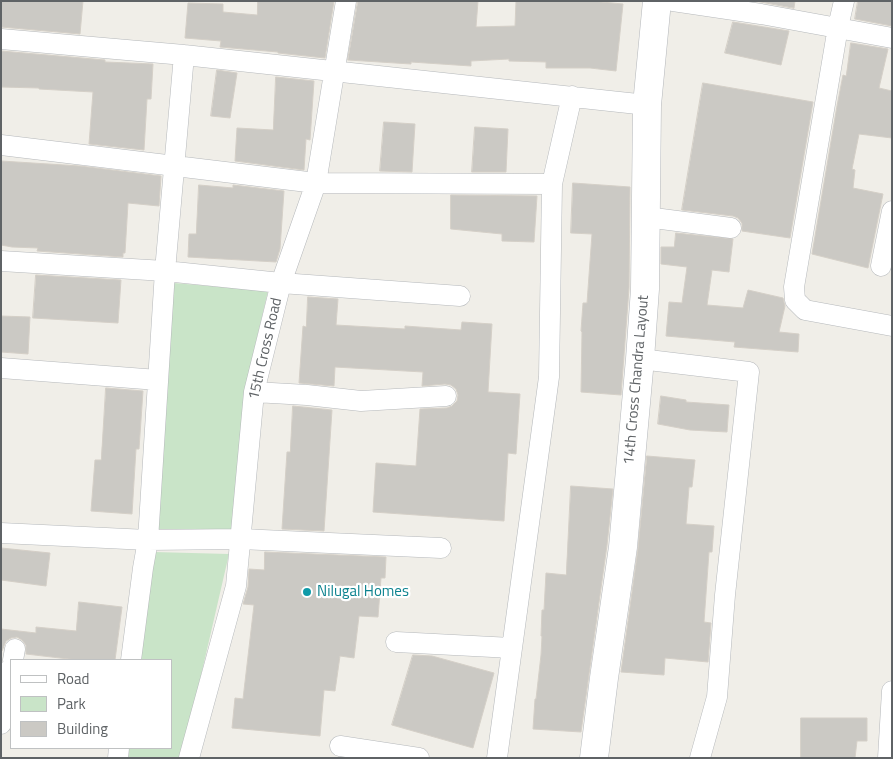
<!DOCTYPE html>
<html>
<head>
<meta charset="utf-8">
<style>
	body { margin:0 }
	#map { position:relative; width:893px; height:759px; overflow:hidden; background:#f0eee8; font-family:"Titillium Web",sans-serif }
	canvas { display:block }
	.frame { position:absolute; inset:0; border:2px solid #5f6366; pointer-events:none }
	.legend { position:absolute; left:10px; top:659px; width:162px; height:90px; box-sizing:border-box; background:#fff; border:1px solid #bfc1c2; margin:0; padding:6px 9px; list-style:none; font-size:15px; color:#5f6366 }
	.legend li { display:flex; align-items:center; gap:10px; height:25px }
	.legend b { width:25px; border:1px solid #bfc1c2 }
</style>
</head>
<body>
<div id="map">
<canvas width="893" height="759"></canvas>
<div class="frame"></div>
<ul class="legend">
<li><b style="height:6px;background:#fff"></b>Road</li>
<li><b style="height:14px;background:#c9e4c8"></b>Park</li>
<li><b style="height:14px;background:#cbc9c4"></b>Building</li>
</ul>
</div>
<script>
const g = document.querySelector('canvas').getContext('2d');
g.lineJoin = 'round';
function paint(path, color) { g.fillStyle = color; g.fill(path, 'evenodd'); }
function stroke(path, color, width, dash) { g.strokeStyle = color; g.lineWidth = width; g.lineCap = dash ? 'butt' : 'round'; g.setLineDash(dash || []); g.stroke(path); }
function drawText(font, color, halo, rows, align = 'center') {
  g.font = font + ' "Titillium Web",sans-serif'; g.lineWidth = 4.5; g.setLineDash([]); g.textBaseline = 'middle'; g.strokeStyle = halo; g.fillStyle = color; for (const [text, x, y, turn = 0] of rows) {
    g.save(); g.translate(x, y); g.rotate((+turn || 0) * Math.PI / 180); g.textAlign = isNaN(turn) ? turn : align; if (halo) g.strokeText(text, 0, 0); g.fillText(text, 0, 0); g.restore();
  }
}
paint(new Path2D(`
	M174,283L268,291L246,385L232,529H158Z
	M154,552L229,554L182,758H124L126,748H171V660H138Z`), '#c9e4c8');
const building = new Path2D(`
	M1,1H83L80,34L1,27Z
	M258,1H334L325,58L278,53V52L220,47L221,41L185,38L188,3L223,4V12L257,15Z
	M358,1H478L476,27L515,26L516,1H591L623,4L616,71L590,68H546V62L509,61V59L471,61V66L411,62V64L348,60Z
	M756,1H795L794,8Z
	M858,1H892V26L855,19Z
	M733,22L789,31L781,65L725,53Z
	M851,43L888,49L879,88L892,91V138L859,134L852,169L855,170L853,188L883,194L868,268L812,254L837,106L843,75L846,76Z
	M1,51L105,60V62L153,64L151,99H147L144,150L89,144L93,92L39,89V88L1,87Z
	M217,70L237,73L230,118L211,116Z
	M276,77L314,81L310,140L306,139L304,170L235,161L237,128L273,130Z
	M703,83L813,102L790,238L742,231V223L738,218L733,216L682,210Z
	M384,122L415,124L412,172L380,171Z
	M475,127L508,129L506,172H472Z
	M1,161L80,166L161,176L159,206L128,203L125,253H123V257L37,251L38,248L12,247L1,245Z
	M573,183L630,187L629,288L621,395L581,392L582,332L581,331L583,303H587L592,234L571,233Z
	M199,185L233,188V185L284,191L280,249L276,262L188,257L189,234H196Z
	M451,195L537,196L534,242L502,241V234L451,229Z
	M676,233L733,239L729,272L712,270L707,305L743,308L748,290L783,298L785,306L779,332L799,334L798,352L734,347L735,342L666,336L669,302L682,303L687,267L661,264V247H674Z
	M36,275L121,280L118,323L33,318Z
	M308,297L338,299L336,325L405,329V326L461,330L462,322L492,324L488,392L520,394L516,454L508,453L504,521L373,512L376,463L416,466L420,409L447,408L452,406L457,401L458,395L456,389L451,385L445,384L422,386L423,372L335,367L334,386L299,383L303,326L306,327Z
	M1,316L30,317L28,354L1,352Z
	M106,388L143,391L139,449H136L132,514L91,511L95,460H101Z
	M661,396L686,400V402L729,405L727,432L690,430L658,424Z
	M293,406L332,410L324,531L282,529L287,452H290Z
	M647,456L695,460L692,487H689L686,524L714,526L712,552H709L704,622L711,623L708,662L665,658L664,675L621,672L638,549Z
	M571,486L613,489L607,545L581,732L533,729L535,699H536L541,655L542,636H541L542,610H544L546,573L566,575Z
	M1,548L50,553L46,586L1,580Z
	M265,552L386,557L385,578H381L378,617L359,616L354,658L340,656L335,691L324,690L320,736L232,728L235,698L243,699L254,605L243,604L248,587L249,569L264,570Z
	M79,602L122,607L115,660H77L26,654V645L22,640L17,637L11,638L6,641L2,651H1V629L36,633V627L76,631Z
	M413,655L432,656L494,673L473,748L392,725Z
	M801,718H867V741H857L855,758H801Z`);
paint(building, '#cbc9c4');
stroke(building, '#d4cfc7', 1);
const street = new Path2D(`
	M673,1L761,14L892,38
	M844,1L838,27L794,287L795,300L805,310L892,326
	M1,39L184,55L647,105
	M1,145L316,183L552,184
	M646,217L731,228
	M1,261L165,271L281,283L460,296
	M881,266L892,211
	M640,359L749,372L725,595L717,697L700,758
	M1,368L158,380
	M254,392L307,395L361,401L446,396
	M1,533L148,540L240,539L441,548
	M396,642L512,648
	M13,660L15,649
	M131,660L143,568L148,540L165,271L184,55
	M1,724L11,668
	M340,746L419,758
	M118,758L119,748
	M189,758L236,586L254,392L281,283L316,183L346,1
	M497,758L549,377L552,184L572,96
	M888,758L892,691`);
const secondary = new Path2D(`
	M594,758L604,678L623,547L640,359L645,289L647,105L657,1`);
stroke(street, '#b5b8bb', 21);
stroke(secondary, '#b4b7bb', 29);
stroke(street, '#fff', 20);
stroke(secondary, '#fff', 28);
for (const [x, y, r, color] of [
	[307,592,5,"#0f9aa8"]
]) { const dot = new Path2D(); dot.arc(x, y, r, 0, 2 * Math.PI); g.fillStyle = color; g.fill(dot); stroke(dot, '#fff', 2); }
drawText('15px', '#5f6366', '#fff', [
	["15th Cross Road",266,349,-77],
	["14th Cross Chandra Layout",637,380,-85]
]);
drawText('15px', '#0d838f', '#fff', [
	["Nilugal Homes",317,592]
], 'left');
</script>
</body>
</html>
